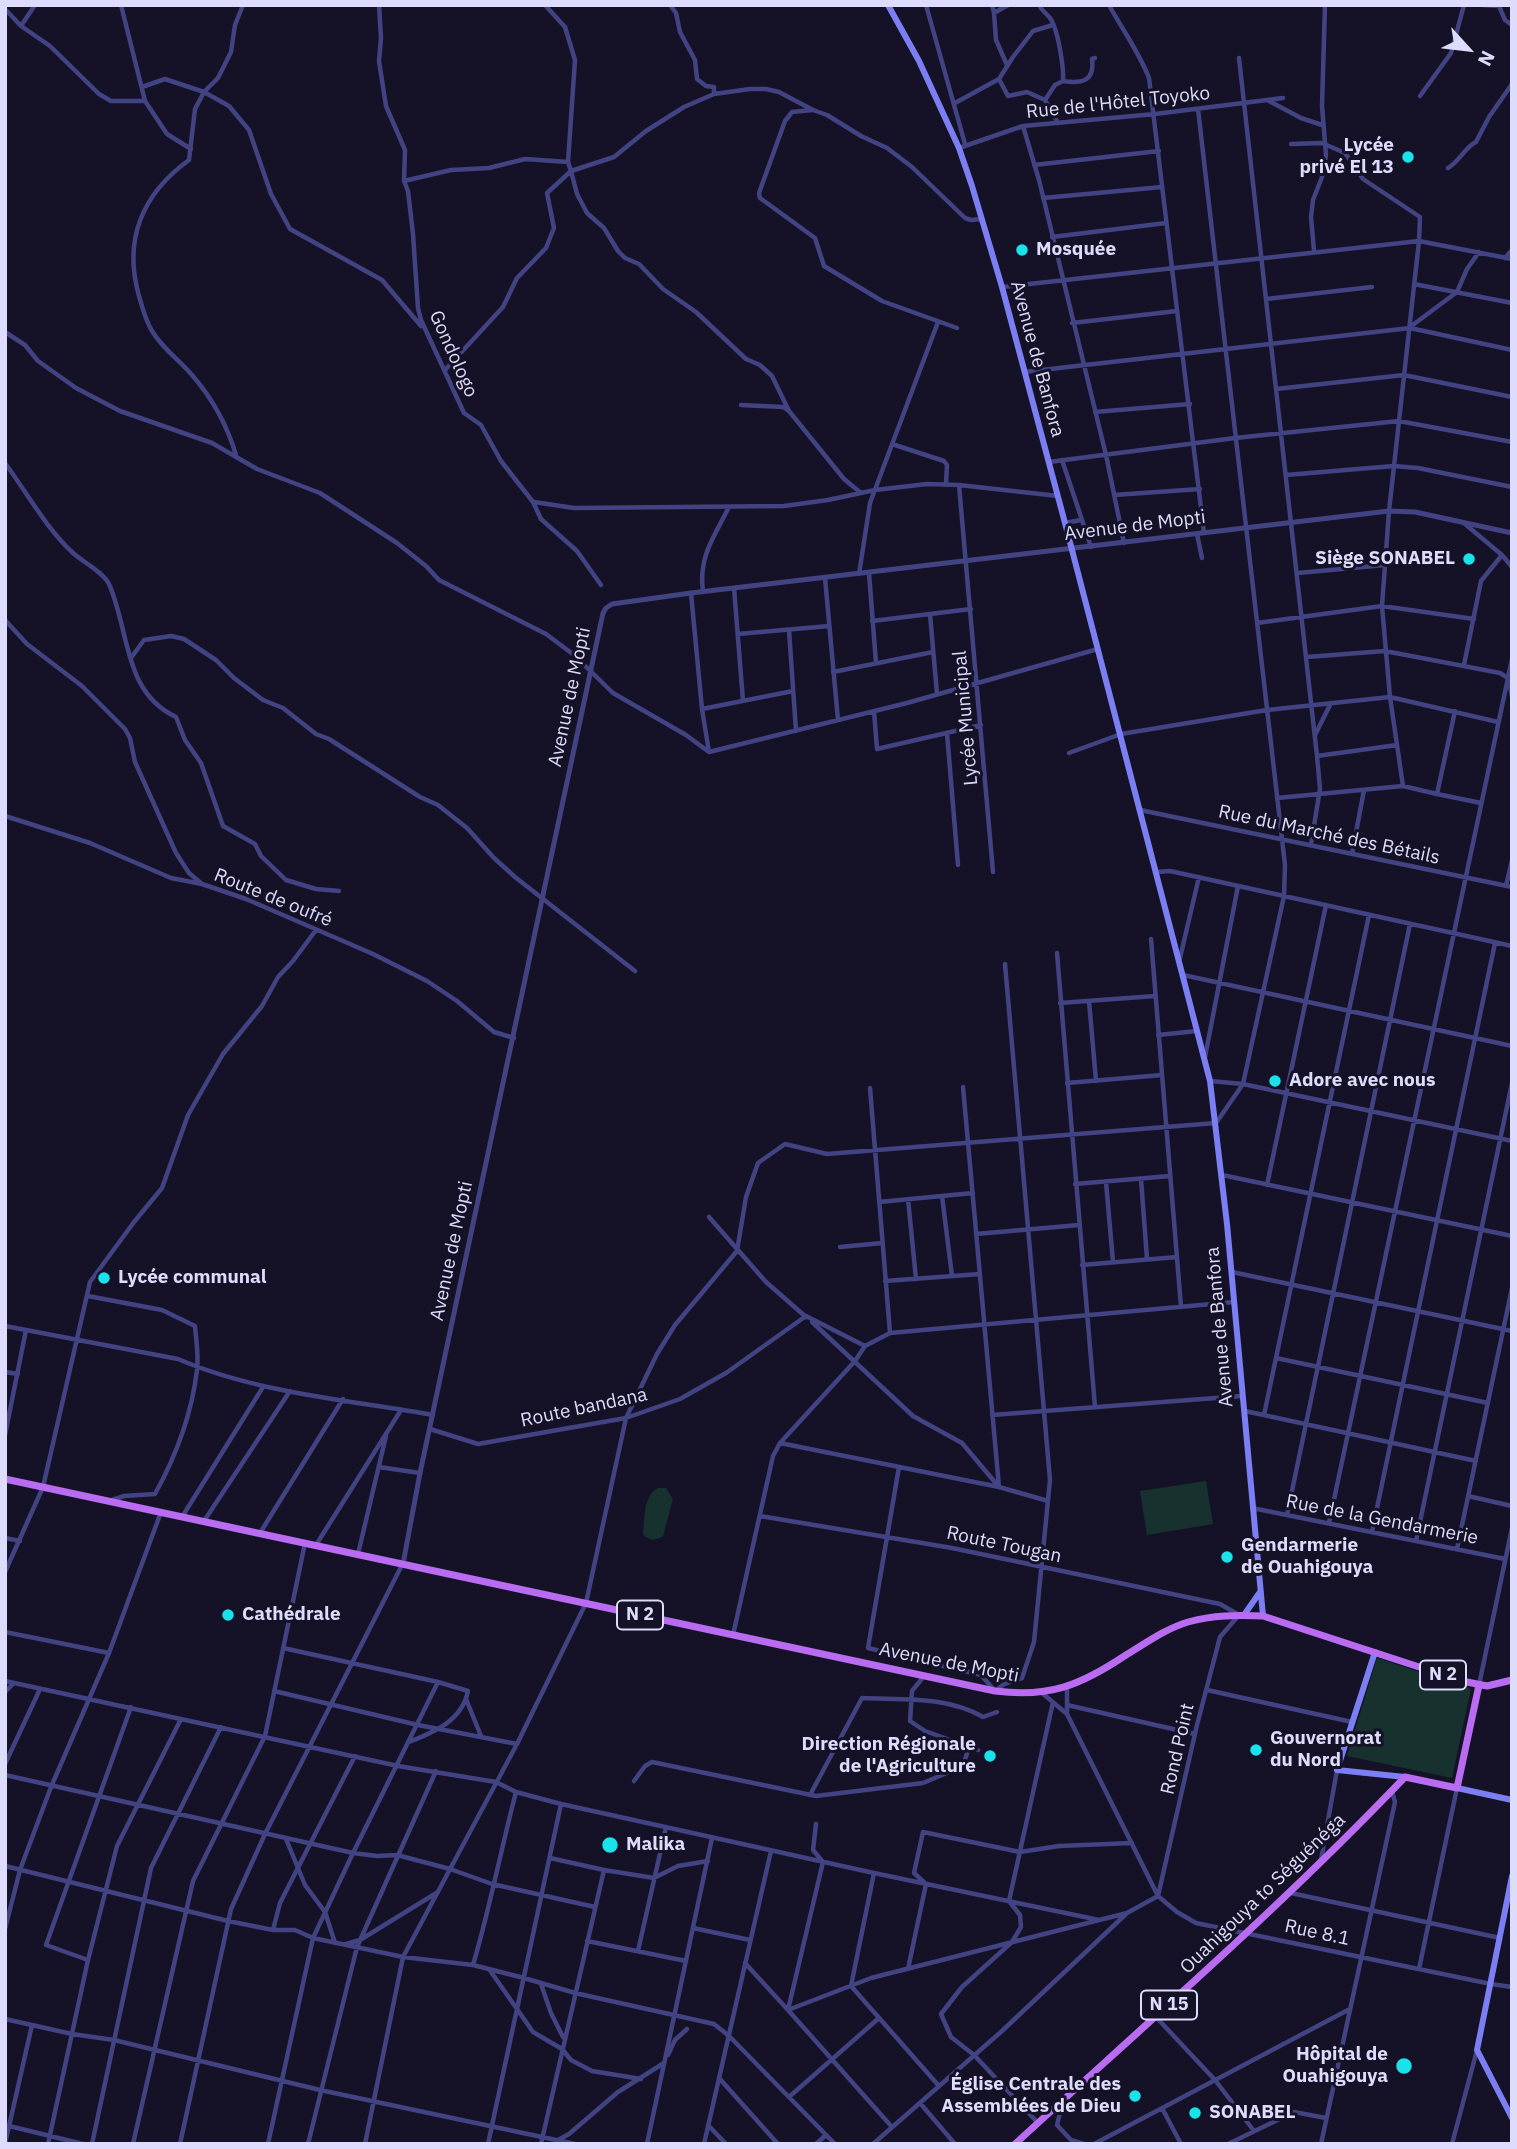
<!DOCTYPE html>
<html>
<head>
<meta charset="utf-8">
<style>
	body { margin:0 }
	#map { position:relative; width:1517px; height:2149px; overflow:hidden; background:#151227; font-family:"IBM Plex Sans",sans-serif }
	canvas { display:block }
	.frame { position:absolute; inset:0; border:7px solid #dedcfc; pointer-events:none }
	.north { position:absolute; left:1433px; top:14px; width:70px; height:70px; -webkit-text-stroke:5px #151227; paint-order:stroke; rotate:117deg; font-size:19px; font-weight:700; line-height:28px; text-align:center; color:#dedcfc }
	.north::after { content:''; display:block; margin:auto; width:24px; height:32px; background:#dedcfc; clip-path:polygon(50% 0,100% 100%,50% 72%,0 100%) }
</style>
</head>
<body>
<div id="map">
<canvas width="1517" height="2149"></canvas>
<div class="frame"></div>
<div class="north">N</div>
</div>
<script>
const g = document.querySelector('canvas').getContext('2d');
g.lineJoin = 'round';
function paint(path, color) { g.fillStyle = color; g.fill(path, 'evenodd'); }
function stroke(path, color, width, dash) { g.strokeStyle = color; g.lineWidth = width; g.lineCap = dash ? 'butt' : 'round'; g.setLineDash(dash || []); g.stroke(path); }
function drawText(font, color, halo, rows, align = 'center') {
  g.font = font + ' "IBM Plex Sans",sans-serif'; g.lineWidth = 6; g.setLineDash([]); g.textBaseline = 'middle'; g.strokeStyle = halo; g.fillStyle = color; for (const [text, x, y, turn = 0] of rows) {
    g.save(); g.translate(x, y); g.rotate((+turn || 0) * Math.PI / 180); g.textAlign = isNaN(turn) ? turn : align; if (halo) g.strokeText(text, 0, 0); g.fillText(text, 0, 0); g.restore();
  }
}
paint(new Path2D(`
	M1206,1481L1213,1524L1147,1535L1140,1491Z
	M658,1488H666L673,1499L663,1536C656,1541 649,1541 643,1534C645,1518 643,1496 658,1488Z
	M1377,1658L1471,1689L1452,1778L1347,1756Z`), '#16312e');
stroke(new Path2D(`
	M121,5L145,101
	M379,5L381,38L379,61L386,106L405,150L404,181L408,191L413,234L418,308L421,320L464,413L481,425L501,461L533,502L541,519L577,551L601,585
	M670,5L676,13L680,32L695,60L697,79L706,86L714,87V94
	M926,5L965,144
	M992,5L994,13
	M1039,5C1042,11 1046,13 1050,18C1058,29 1064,68 1063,81L1055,85L1045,100L1058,123
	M1109,5C1122,29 1139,52 1149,78L1204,533
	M1482,5L1499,6L1505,20L1512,25
	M5,9L21,26L50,46L99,94L111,101H145L167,134L191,149
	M21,26L35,5
	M1239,58L1317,756L1320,789L1311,844
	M1007,65L996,40L994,13L1008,5
	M999,79L1008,96L1027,92L1045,100
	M1063,81C1082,84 1095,81 1092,59L1095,58
	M142,87L165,79L204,92L229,106L249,130L271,194L290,229L382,280L421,326
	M1420,96L1451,53L1464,5
	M1269,101L1301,118L1322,125
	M955,103L999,79L1013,57L1033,31L1053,25
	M812,110L792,112L785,121L759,193L760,198L815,238L824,266L882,301L957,328
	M1023,126L1039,180L1106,455L1124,543
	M1291,144L1322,143L1345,153L1363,179L1420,217L1419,241L1389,511L1382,606L1390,697L1403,786
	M959,148L1023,126L1155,114L1283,98
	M1034,165L1159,151
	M1448,168C1460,161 1465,147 1476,142L1489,117L1512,84
	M404,181L451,170L489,168L525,159L568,162
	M1043,198L1162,187
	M1052,237L1166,223
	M1314,251L1311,217L1313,200L1322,177L1326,155L1322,106L1325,5
	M1505,258L1512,250
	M1414,284L1512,303
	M1002,287L1419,241L1512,259
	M1266,299L1372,287
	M1072,323L1177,311
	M1410,327L1457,292L1467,269L1479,252
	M5,332L25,345L38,361L76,388L120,411L212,443L257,469L320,493L397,543L426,566L439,580L546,634L574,655L613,693L686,735L709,752
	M445,370L503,307L517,278L546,248L554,228L547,193L571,171L568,162L575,60L565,27L545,5
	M1024,372L1410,328L1512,350
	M1276,389L1404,375L1512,397
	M741,405L783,407L789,411L844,479L861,493
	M789,411L772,376L760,365L746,359L696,312L663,289L639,264L625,258L618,251L604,228L587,213L577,194L571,171L614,157L646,131L684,107L714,94L750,89H766L779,92L813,110L827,115L861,136L887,148L912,167L965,218L971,220L982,219
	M1095,412L1190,404
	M892,444L944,461L947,465L946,484
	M236,455C227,425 212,398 192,375C179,360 162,348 152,331C146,321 142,307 139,296C123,240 142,194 189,160L195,109L204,92L218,78L231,52L235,25L243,5
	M1062,460L1091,547
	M1049,462L1235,438L1399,421L1512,442
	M5,463C27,493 46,528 73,553C83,562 103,572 109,584C130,632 123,692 176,717L185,740L201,763L223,826L255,844L261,856L286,880L316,889L339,891
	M1286,475L1394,466L1418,468L1512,487
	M959,485L993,872
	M1114,495L1200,489
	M534,502L574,508L784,506L828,500L875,490L927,484L959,485L1058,496
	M1065,523L1081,520
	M1465,524L1502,555
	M1197,534L1202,558
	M869,573L876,663
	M1298,573L1385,565
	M859,574L870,503L938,322
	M825,578L838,720
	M734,588L743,701
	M703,592C698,557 714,537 729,507
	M691,593L702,709L709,752
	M930,614L937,694
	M5,620L27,644L82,686L125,729L130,738L135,762L176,853L189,873L202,884
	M872,621L971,609
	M1257,623L1382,606L1474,619
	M789,630L796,731
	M738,634L829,626
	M1307,657L1385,651L1500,673L1508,678L1512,696
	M131,658L144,640L171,636L184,639L216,660L234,678L263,700L283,708L316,734L329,739L420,797L438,805L467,828L494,858L515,877L635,971
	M1464,665L1481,581L1502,555L1512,567
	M833,672L933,652
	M702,709L793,691
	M874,711L877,749L981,725
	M1455,711L1437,794L1481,803
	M947,733L958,865
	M1315,735L1331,703
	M709,752L907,703L1098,649
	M1069,753L1121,734L1267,710L1390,697L1498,722
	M1317,756L1397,745
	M1277,798L1403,786L1437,794
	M1140,810L1512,887
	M5,816L90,843L171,878L202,884L246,899L373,954L427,981L457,1001L494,1032L514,1038
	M1352,854L1364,790
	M1157,872L1170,871L1512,946
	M1506,886L1512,860
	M1151,939L1181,1307
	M1057,953L1095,1407
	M1180,958L1199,877
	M1183,975L1512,1046
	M1089,1001L1096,1081
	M1060,1003L1155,996
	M1158,1035L1197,1031
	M1205,1057L1238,886
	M1210,1081L1243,1084L1512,1141
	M1067,1083L1162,1075
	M870,1088L890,1333
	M1222,1175L1512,1236
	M1141,1179L1147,1259
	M1106,1182L1113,1262
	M1075,1184L1170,1176
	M1267,1185L1326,905
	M942,1196L952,1276
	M908,1199L916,1279
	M879,1202L973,1193
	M709,1217L766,1282L806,1317
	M976,1234L1079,1225
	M840,1247L882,1243
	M1082,1265L1177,1257
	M1232,1272L1512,1331
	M885,1281L980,1274
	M88,1296L162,1310L195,1326C196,1340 199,1356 197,1370C192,1412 176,1456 155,1494L124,1496L112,1500
	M812,1322L913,1416L962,1443L999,1487L963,1087
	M5,1326L178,1359C257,1393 349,1400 433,1415
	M1276,1358L1488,1403
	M5,1372L18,1374
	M1245,1411L1476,1461
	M992,1415L1242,1396
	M1264,1415L1369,915
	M430,1429L478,1444L626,1418L680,1399L726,1373L806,1316L865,1346L890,1333L1234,1302
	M5,1435L26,1330
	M780,1443L999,1487L1048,1501
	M379,1467L420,1473
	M899,1467L868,1648L981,1675L995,1691L1004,1684L1022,1678L1034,1642L1050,1480L1005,964
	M1468,1496L1512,1506
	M1252,1508L1505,1559
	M1287,1515L1410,924
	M182,1517L263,1387
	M204,1521L290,1391
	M1329,1523L1512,659
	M1372,1532L1495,943
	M260,1533L343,1399
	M5,1538L20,1541
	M1416,1541L1512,1083
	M316,1545L401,1410
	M1457,1549L1512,1288
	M358,1554L386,1436
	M5,1572L43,1487L90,1282L134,1222L162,1188L188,1115L223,1054L262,1006L278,977L293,961L316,930
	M5,1632L109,1653
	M733,1635L773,1456L780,1443L855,1361L865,1346
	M283,1648L438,1682L468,1691C462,1721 434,1732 409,1742
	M924,1676L912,1691L910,1721L925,1731L978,1750
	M5,1681L398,1766L496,1782L516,1792L561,1804L874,1873L1099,1920
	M1479,1685L1512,1528
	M1207,1690L1352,1722
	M274,1691L418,1725L517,1744
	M5,1692L13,1684
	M1042,1693L1067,1714V1688
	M466,1699L481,1736
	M1067,1705L1195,1734
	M1067,1714L1158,1896L1177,1912L1196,1923L1491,1984L1512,1987
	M5,1764L40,1689
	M5,1775L353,1853L377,1856L397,1855L450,1869L492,1884L595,1907
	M634,1781L645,1766L652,1762L816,1796L923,1783L963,1766L969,1747
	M810,1795L862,1698C903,1700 947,1696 983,1717L997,1712
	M816,1824L813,1850L823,1862L788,2010L892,2127
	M286,1839L305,1885L325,1912L335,1943
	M550,1858L604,1870L654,1878L678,1866L708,1861
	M1321,1860L1337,1770
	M5,1866L228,1921L273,1930H295L313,1938L403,1957L473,1965L524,1978L575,1993L714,2024L729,2036L835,2144
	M874,1873L851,1986L939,2086
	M1291,1893L1500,1938
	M693,1928L750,1940
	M5,1929L20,1870L51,1787L109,1653L161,1512
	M273,1930L280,1903L355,1756
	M587,1941L686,1961
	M346,1944L360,1940L438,1892
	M638,1951L666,1827
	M88,1960L46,1945L131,1707
	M745,1963L788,2010L871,1978L1127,1913L1158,1896L1197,1725L1220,1637L1239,1615L1220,1604L952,1548L760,1516
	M473,1965C490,1908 501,1849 516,1792
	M489,1969L533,2032L562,2049L571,2060L592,2071L641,2079
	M908,1969L926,1884L914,1873L923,1832L1020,1852L1059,1846L1132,1843
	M1419,1969L1457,1788
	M541,1984L551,2013L563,2037
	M1156,2017L1215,2080L1254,2131
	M5,2019L72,2034L114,2040L320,2090L575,2144
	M668,2055L675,2040L687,2029
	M719,2078L778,2144
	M789,2097L879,2018
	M1063,2101L1057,2125L1071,2140L1084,2144
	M920,2103L955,2144
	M1162,2108L1181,2144
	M1038,2123L974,2055L951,2037L941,2014L962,1987L1012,1942L1021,1927L1020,1915L1009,1901L1053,1702
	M5,2125L83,2144
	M708,2125L726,2144
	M558,2140L569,2134L618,2092L664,2063
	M5,2144L32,2025
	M48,2144L88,1960L117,1846L181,1719
	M92,2144L151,1868L221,1727
	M133,2144L193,1881L265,1736L305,1543
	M180,2144L231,1909L265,1834L402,1565
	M268,2144L313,1938L353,1853L438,1682
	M308,2144L357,1947L436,1771
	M365,2144L403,1957L517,1744L586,1603L626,1418L657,1354L675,1325L737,1251L746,1197L758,1163L785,1144L827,1154L1216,1123L1243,1084L1284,896L1285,865L1198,109
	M488,2144L561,1804
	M541,2144L604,1870
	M647,2144L712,1838
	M704,2144L771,1851
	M816,2144L826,2135
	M873,2144L1002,2031L1126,1914
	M1094,2144L1348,2010
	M1228,2144L1294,2112L1326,2118
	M1321,2144L1395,1802L1392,1792
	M1452,2144L1477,2050`), '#424382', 4.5);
stroke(new Path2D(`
	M403,1564L420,1473L603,613L606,608L612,604L691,593L1389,511L1415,512L1512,533`), '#424382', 5);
stroke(new Path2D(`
	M888,5L919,61L959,148L972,186L1002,287L1065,523L1210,1081L1227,1224L1263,1616
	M1244,1615L1260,1592
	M1375,1652L1337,1770L1405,1777
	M1457,1788L1512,1800
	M1512,1876L1477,2050L1512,2118`), '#7b7ff3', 6);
stroke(new Path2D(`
	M5,1479L995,1691C1050,1698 1081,1685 1126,1655C1146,1643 1165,1629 1188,1622C1213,1615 1237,1615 1263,1616L1462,1681L1487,1686L1512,1680
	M1015,2144C1147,2023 1282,1906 1405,1777L1457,1788L1479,1685`), '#b96cf2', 7);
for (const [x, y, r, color] of [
	[1408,157,7,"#19e2eb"],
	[1022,250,7,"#19e2eb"],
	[1469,559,7,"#19e2eb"],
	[1275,1081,7,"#19e2eb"],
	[104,1278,7,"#19e2eb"],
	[1227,1557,7,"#19e2eb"],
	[228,1615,7,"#19e2eb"],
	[1256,1750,7,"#19e2eb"],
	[990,1756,7,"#19e2eb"],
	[610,1845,9,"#19e2eb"],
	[1404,2066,9,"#19e2eb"],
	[1135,2096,7,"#19e2eb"],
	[1195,2113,7,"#19e2eb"]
]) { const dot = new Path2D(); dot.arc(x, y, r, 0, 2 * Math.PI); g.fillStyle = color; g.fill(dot); stroke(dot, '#151227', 2.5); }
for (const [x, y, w] of [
	[640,1615,46],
	[1443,1675,46],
	[1169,2005,56]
]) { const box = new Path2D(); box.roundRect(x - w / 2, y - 14.5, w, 29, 5); g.fillStyle = '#151227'; g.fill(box); stroke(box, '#dedcfc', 2); }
drawText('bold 18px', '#dedcfc', null, [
	["N 2",640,1615],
	["N 2",1443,1675],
	["N 15",1169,2005]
]);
drawText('19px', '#dedcfc', '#151227', [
	["Rue de l'Hôtel Toyoko",1118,103,-6],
	["Gondologo",453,354,66],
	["Avenue de Banfora",1037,359,75],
	["Avenue de Mopti",1135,526,-7],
	["Avenue de Mopti",570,697,-78],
	["Lycée Municipal",966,718,-95],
	["Rue du Marché des Bétails",1329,835,12],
	["Route de oufré",273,898,22],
	["Avenue de Mopti",452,1251,-78],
	["Avenue de Banfora",1220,1327,-95],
	["Route bandana",584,1408,-12],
	["Rue de la Gendarmerie",1382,1520,11],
	["Route Tougan",1004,1545,12],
	["Avenue de Mopti",949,1663,11],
	["Rond Point",1178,1749,-77],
	["Ouahigouya to Séguénéga",1263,1894,-44],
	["Rue 8.1",1317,1933,12]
]);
drawText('bold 19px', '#dedcfc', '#151227', [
	["Lycée",1394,146,"right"],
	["privé El 13",1394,168,"right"],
	["Mosquée",1036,250],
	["Siège SONABEL",1455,559,"right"],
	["Adore avec nous",1289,1081],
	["Lycée communal",118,1278],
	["Gendarmerie",1241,1546],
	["de Ouahigouya",1241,1568],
	["Cathédrale",242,1615],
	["Gouvernorat",1270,1739],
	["du Nord",1270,1761],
	["Direction Régionale",976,1745,"right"],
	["de l'Agriculture",976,1767,"right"],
	["Malika",626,1845],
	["Hôpital de",1388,2055,"right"],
	["Ouahigouya",1388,2077,"right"],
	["Église Centrale des",1121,2085,"right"],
	["Assemblées de Dieu",1121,2107,"right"],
	["SONABEL",1209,2113]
], 'left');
</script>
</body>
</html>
